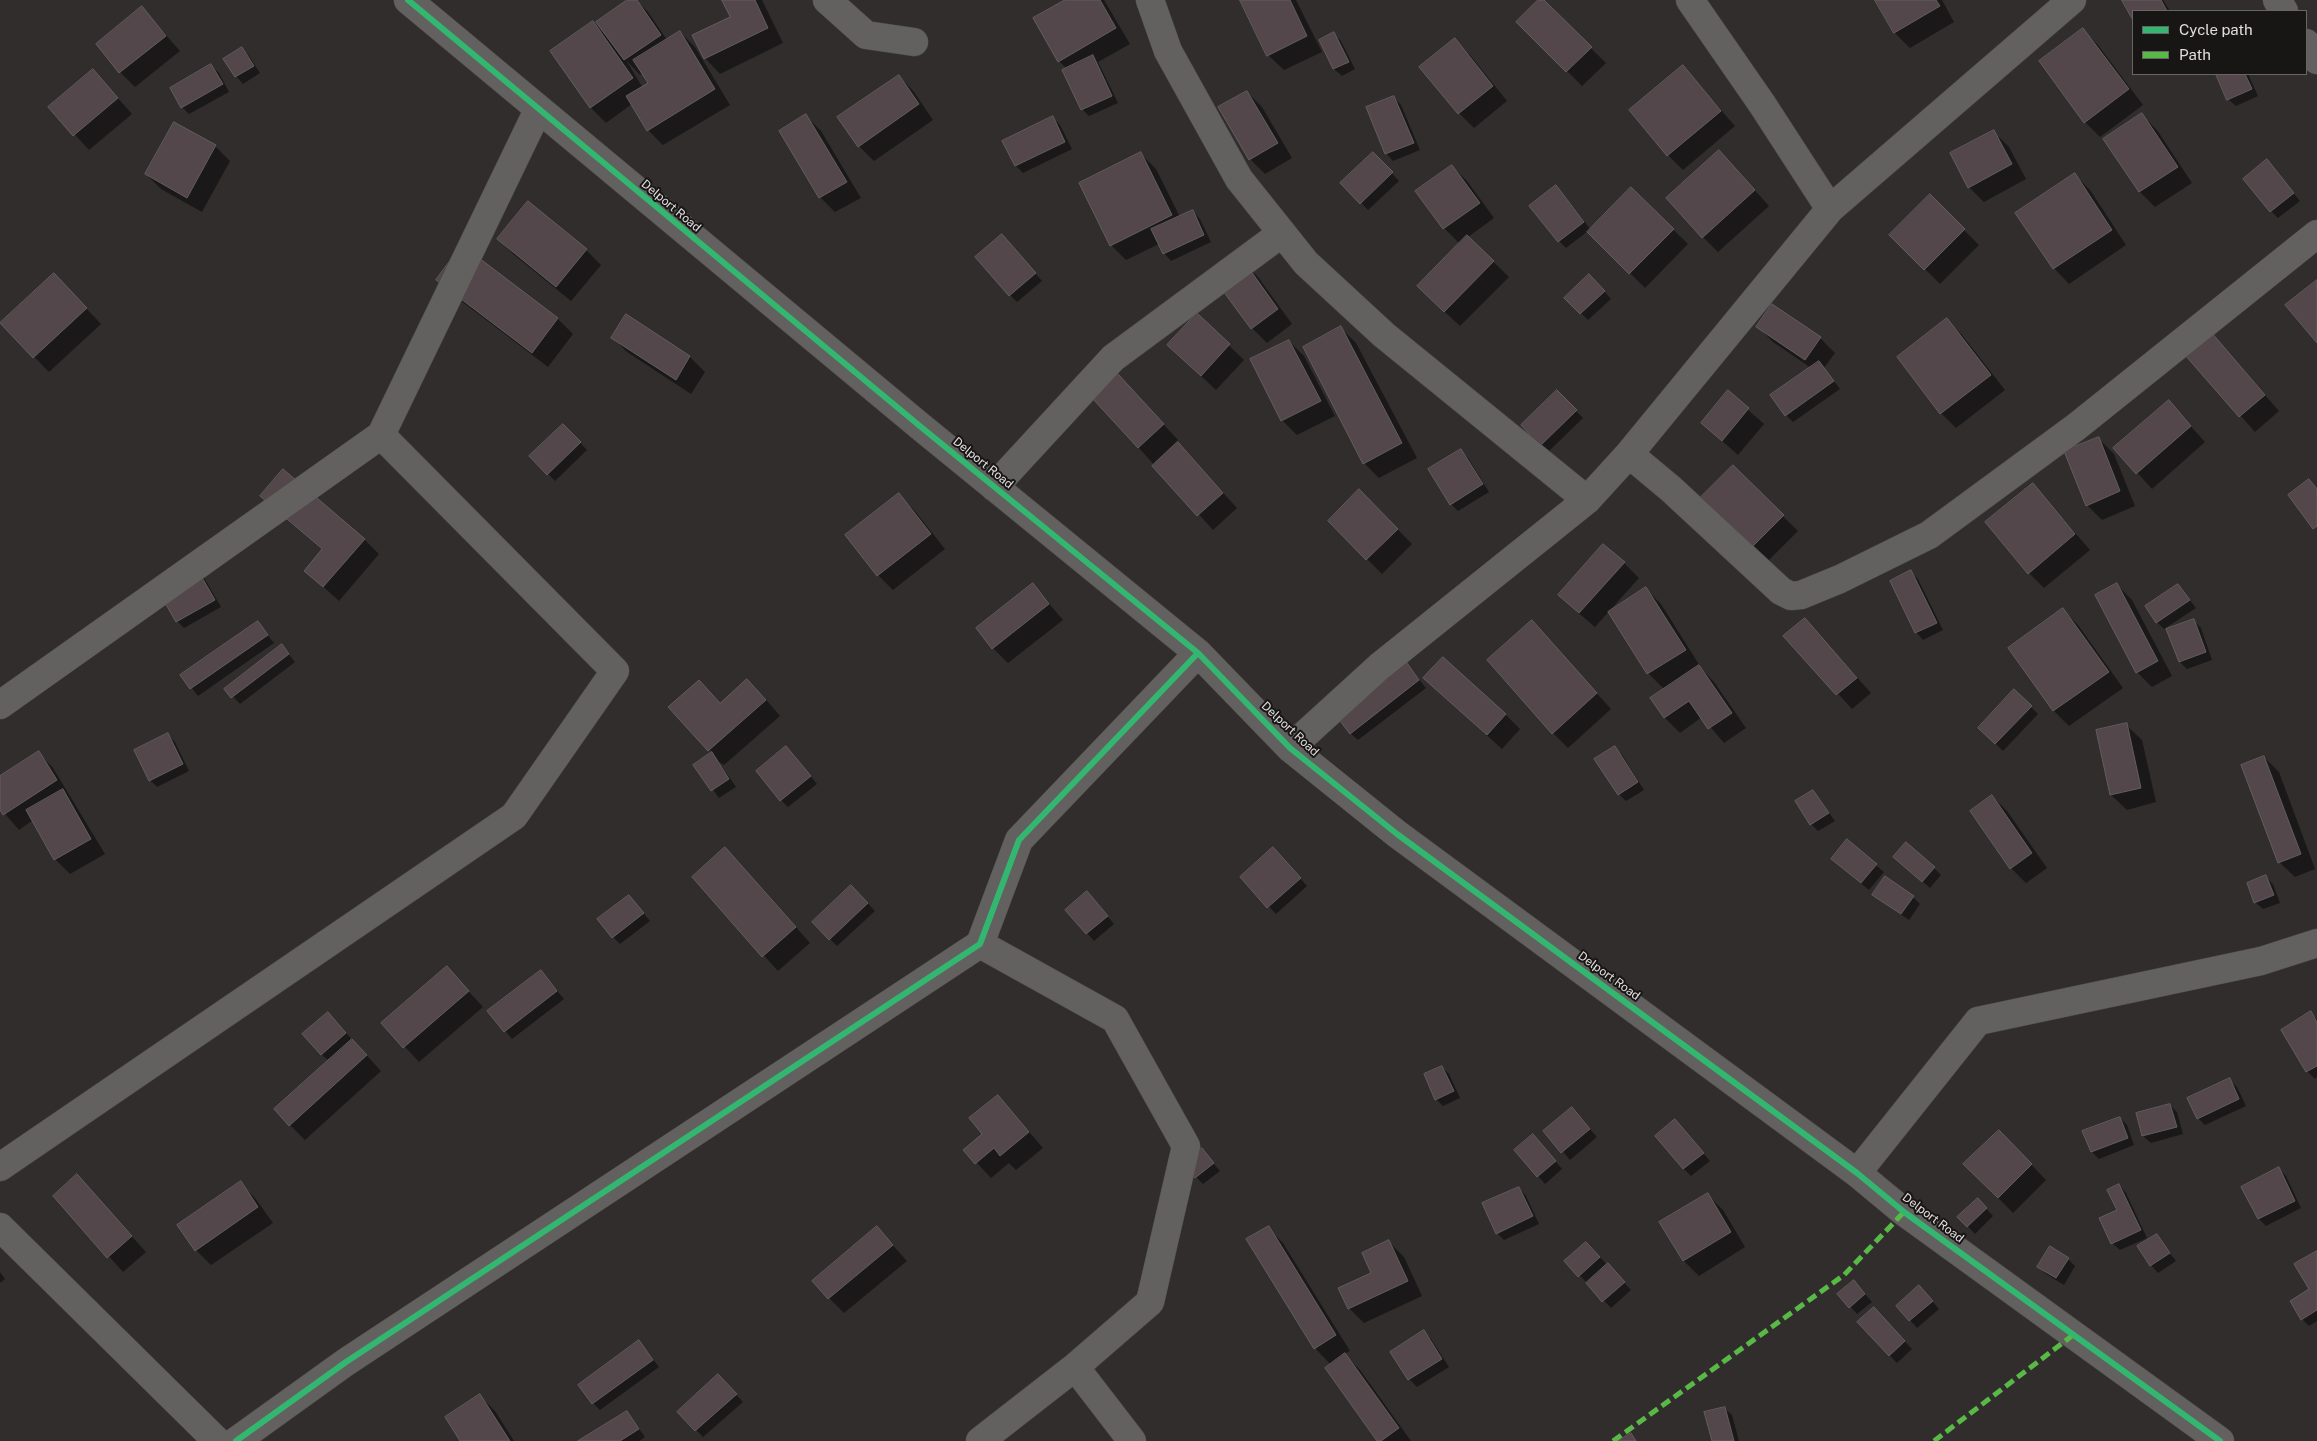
<!DOCTYPE html>
<html>
<head>
<meta charset="utf-8">
<style>
	body { margin:0 }
	#map { position:relative; width:2317px; height:1441px; overflow:hidden; background:#312d2d; font-family:"Public Sans",sans-serif }
	canvas { display:block }
	.legend { position:absolute; left:2132px; top:10px; width:175px; height:65px; box-sizing:border-box; background:#181515; border:1px solid #696565; margin:0; padding:6px 9px; list-style:none; font-size:15px; color:#e2dedd }
	.legend li { display:flex; align-items:center; gap:10px; height:25px }
	.legend b { width:25px; border:1px solid #696565 }
</style>
</head>
<body>
<div id="map">
<canvas width="2317" height="1441"></canvas>
<ul class="legend">
<li><b style="height:6px;background:#33b770"></b>Cycle path</li>
<li><b style="height:6px;background:#58b947"></b>Path</li>
</ul>
</div>
<script>
const g = document.querySelector('canvas').getContext('2d');
g.lineJoin = 'round';
function paint(path, color) { g.fillStyle = color; g.fill(path, 'evenodd'); }
function stroke(path, color, width, dash) { g.strokeStyle = color; g.lineWidth = width; g.lineCap = dash ? 'butt' : 'round'; g.setLineDash(dash || []); g.stroke(path); }
function drawText(font, color, halo, rows, align = 'center') {
  g.font = font + ' "Public Sans",sans-serif'; g.lineWidth = 4; g.setLineDash([]); g.textBaseline = 'middle'; g.strokeStyle = halo; g.fillStyle = color; for (const [text, x, y, turn = 0] of rows) {
    g.save(); g.translate(x, y); g.rotate((+turn || 0) * Math.PI / 180); g.textAlign = isNaN(turn) ? turn : align; if (halo) g.strokeText(text, 0, 0); g.fillText(text, 0, 0); g.restore();
  }
}
paint(new Path2D(`
	M630,0H636L648,12L667,40L680,32L695,47L730,105L663,145L648,130L632,104L606,123L591,108L552,52L593,22L605,35ZM626,60L640,75L643,73L650,84L643,88Z
	M724,0H762L783,43L720,74L705,58L732,17Z
	M1068,0H1104L1130,44L1098,62L1118,103L1089,116L1082,109L1067,69L1059,61Z
	M1241,0H1296L1322,52L1284,70L1268,55Z
	M1540,0H1542L1606,63L1582,86L1518,22Z
	M1877,0H1942L1954,22L1910,48L1895,33Z
	M2124,0H2163L2170,11H2133V17Z
	M142,8L180,51L135,87L120,72Z
	M2083,30L2098,45L2143,105L2100,137L2085,122Z
	M1334,34L1341,41L1355,69L1342,76L1334,69L1321,40Z
	M1455,40L1470,55L1507,101L1474,128L1459,113Z
	M242,48L249,56L260,73L243,84L236,76Z
	M211,66L219,73L229,92L189,114L182,107Z
	M1683,67L1735,126L1683,170L1668,155Z
	M93,70L132,114L89,150L50,107Z
	M2217,74H2248L2258,96L2236,106L2228,99Z
	M899,76L914,92L933,120L874,161L859,146Z
	M1247,92L1262,107L1292,158L1265,174L1250,159Z
	M1394,97L1401,105L1420,150L1393,161L1386,153Z
	M2142,115L2157,130L2192,183L2155,207L2140,192L2105,139Z
	M806,116L821,131L861,198L835,212L820,197Z
	M1052,117L1060,125L1072,149L1023,173L1016,166Z
	M175,123L215,146L230,161L202,212L161,189L146,174Z
	M1994,132L2009,147L2026,179L1984,202L1969,187Z
	M1373,153L1399,181L1368,210L1342,183Z
	M1141,154L1156,169L1180,217L1193,211L1200,219L1211,242L1171,261L1164,253L1159,244L1126,260L1111,245Z
	M2267,161L2300,201L2278,218L2271,211Z
	M1452,166L1467,181L1494,218L1468,237L1509,277L1460,326L1433,301L1460,244L1444,228Z
	M1734,167L1769,206L1718,252L1703,237Z
	M2075,175L2090,190L2126,245L2069,284L2054,268L2017,214Z
	M1631,189L1688,244L1645,288L1588,231L1566,248L1559,241L1563,194L1591,230Z
	M1930,196L1979,245L1940,284L1891,235Z
	M1002,235L1042,281L1017,302L1010,295Z
	M498,239L586,250L601,265L571,301L513,254Z
	M463,247L558,319L573,334L548,367L452,294Z
	M1243,262L1258,277L1292,324L1267,343L1252,328Z
	M1597,283L1611,299L1588,320L1566,298Z
	M69,290L101,324L49,372L2,324Z
	M1197,315L1244,360L1216,390L1184,360Z
	M626,316L690,357L705,372L691,394L627,352L612,337Z
	M1947,320L1962,335L2005,390L1956,428L1941,413Z
	M1758,327L1820,338L1835,353L1824,368L1840,389L1793,422L1786,415L1811,368L1773,342Z
	M1341,328L1356,343L1417,458L1379,478L1364,463Z
	M2211,334L2279,411L2255,432L2187,355Z
	M1289,341L1304,356L1335,416L1297,435L1282,420Z
	M1106,362L1178,440L1155,462L1156,464L1178,444L1237,508L1213,530L1082,385Z
	M1557,392L1583,418L1548,452L1523,426Z
	M1728,392L1764,424L1738,455L1702,423Z
	M2169,402L2205,442L2152,489L2115,448Z
	M563,425L587,450L555,481L531,456Z
	M2099,439L2114,454L2135,506L2102,520L2087,505Z
	M1460,450L1468,458L1489,492L1458,511L1451,504Z
	M1733,467L1798,531L1766,563L1700,499Z
	M2033,485L2090,550L2044,588L2029,573Z
	M1360,491L1412,544L1382,574L1329,521Z
	M899,495L914,510L945,549L893,590L878,575Z
	M277,511L364,539L379,554L339,601L306,571L323,551Z
	M1624,563L1639,578L1595,627L1575,610Z
	M1911,572L1918,579L1943,630L1923,640L1916,632Z
	M203,576L221,607L184,628L177,621Z
	M1033,585L1063,620L1008,663L993,648Z
	M2117,585L2132,600L2172,676L2152,687L2137,672Z
	M2178,585L2196,608L2164,629L2157,622Z
	M1646,589L1661,604L1700,666H1699L1714,682L1746,728L1724,743L1702,717L1680,733L1665,718L1652,698L1665,690L1648,673L1610,612Z
	M2063,610L2078,625L2123,688L2069,726L2054,711L2010,648Z
	M2193,620L2201,628L2212,660L2187,669L2180,662L2168,630Z
	M1532,622L1611,709L1568,748L1553,733Z
	M258,623L274,643L198,696L182,675Z
	M1819,635L1871,693L1852,709L1785,636Z
	M282,646L295,662L240,704L226,689Z
	M1407,665L1426,688L1358,740L1350,733Z
	M2014,691L2038,714L2003,751L1980,728Z
	M1440,693L1505,714L1520,729L1502,749Z
	M762,695L780,716L724,765L719,762L736,787L719,798L695,765L713,753L670,707L720,704Z
	M2126,725L2142,740L2156,802L2127,810L2111,795Z
	M168,735L175,742L189,771L157,787L150,780Z
	M1615,748L1622,755L1644,790L1626,801L1619,794Z
	M38,752L53,768L105,854L70,874L55,859L33,820L19,830L0,808V777Z
	M793,755L817,784L788,807L781,800Z
	M2264,757L2279,772L2315,869L2295,877L2279,862Z
	M1813,791L1835,821L1818,831L1811,824Z
	M1992,796L2007,811L2047,868L2026,883L2011,868Z
	M1847,841L1884,872L1869,890L1840,866Z
	M1281,856L1307,886L1276,914L1242,877Z
	M740,864L810,943L778,971L693,877Z
	M1902,864L1934,868L1941,875L1930,888Z
	M2266,877L2273,884L2280,903L2263,909L2255,902Z
	M859,894L875,911L837,946L830,939Z
	M1874,895L1913,897L1920,904L1909,920Z
	M1094,900L1114,924L1094,941L1067,910Z
	M636,904L650,921L620,944L613,937Z
	M447,968L483,1007L419,1062L383,1023Z
	M541,972L564,999L512,1039L489,1011Z
	M2311,1013L2317,1019V1077L2315,1079L2307,1071L2283,1030Z
	M335,1021L381,1071L305,1140L290,1125L329,1061L321,1054Z
	M1442,1067L1449,1074L1460,1098L1443,1106L1436,1099Z
	M2230,1080L2237,1087L2246,1106L2205,1125L2198,1118Z
	M998,1096L1043,1148L1016,1170L1009,1163L991,1178L965,1150L984,1134Z
	M2170,1105L2177,1112L2183,1134L2151,1143L2143,1136Z
	M1572,1109L1597,1137L1570,1160L1545,1131Z
	M2120,1118L2127,1125L2134,1145L2099,1159L2092,1152Z
	M1675,1120L1710,1161L1691,1176L1683,1168Z
	M1999,1131L2046,1180L2013,1213L1965,1164Z
	M1540,1143L1562,1169L1545,1184L1516,1150Z
	M1202,1150L1220,1171L1203,1184L1196,1177Z
	M2278,1168L2286,1176L2301,1208L2266,1226L2259,1219L2243,1187Z
	M77,1176L146,1252L123,1272L55,1196Z
	M240,1183L255,1198L273,1223L211,1265L196,1250L179,1225Z
	M2119,1185L2126,1193L2147,1238L2120,1250L2112,1243L2119,1210Z
	M1519,1188L1526,1196L1539,1224L1504,1240L1497,1233Z
	M1708,1195L1723,1210L1745,1247L1699,1276L1684,1261L1661,1223Z
	M1978,1200L1993,1216L1975,1234L1959,1217Z
	M877,1228L907,1261L844,1313L829,1298Z
	M1268,1228L1283,1243L1350,1351L1344,1354L1360,1370L1411,1441H1379L1331,1365L1315,1348Z
	M2156,1236L2176,1261L2158,1273L2151,1265Z
	M1389,1242L1404,1257L1422,1296L1364,1323L1349,1308L1373,1274Z
	M1593,1250L1631,1290L1611,1308L1566,1261Z
	M2317,1252V1321L2309,1326L2302,1319L2311,1290Z
	M2068,1259L2075,1266L2064,1285L2046,1274L2038,1267Z
	M0,1272L5,1279L0,1283Z
	M1854,1282L1872,1302L1857,1314L1839,1294Z
	M1926,1294L1939,1309L1917,1328L1898,1306Z
	M1881,1316L1912,1349L1897,1363L1889,1355Z
	M1424,1332L1431,1339L1449,1367L1417,1387L1409,1379L1392,1352Z
	M639,1342L659,1367L600,1410L593,1403Z
	M725,1383L743,1402L703,1437L679,1412Z
	M480,1396L495,1411L514,1441H462Z
	M1724,1408L1732,1415L1739,1441H1713Z
	M627,1412L645,1437L639,1441H581Z`), '#0007');
const building = new Path2D(`
	M627,0H637L661,35L624,60L596,22Z
	M722,0H755L768,28L704,59L692,35L730,17Z
	M1065,0H1100L1116,28L1058,62L1033,18Z
	M1240,0H1290L1307,36L1267,56Z
	M1538,0H1544L1592,47L1566,72L1516,22Z
	M1875,0H1936L1940,6L1894,33Z
	M2122,0H2161L2167,11H2133V20Z
	M142,6L166,36L119,73L96,44Z
	M593,21L633,78L590,108L550,51Z
	M2083,28L2129,89L2084,123L2039,61Z
	M680,31L715,89L647,131L626,96L648,83L633,60Z
	M1334,32L1349,62L1333,69L1319,40Z
	M1455,38L1493,86L1458,114L1419,67Z
	M242,47L254,66L235,77L223,59Z
	M1093,55L1112,96L1081,110L1062,70Z
	M211,64L223,84L181,108L170,88Z
	M1683,65L1721,111L1667,156L1629,110Z
	M93,69L118,98L73,136L48,107Z
	M2216,74H2245L2252,89L2227,100Z
	M899,75L919,104L858,147L837,117Z
	M1247,91L1278,143L1249,160L1218,107Z
	M1394,96L1414,143L1385,154L1366,107Z
	M2142,113L2178,167L2139,192L2103,139Z
	M806,114L847,182L819,198L779,131Z
	M1053,116L1065,142L1015,166L1002,141Z
	M174,122L216,145L187,198L145,174Z
	M1994,130L2012,164L1968,188L1950,153Z
	M1719,150L1755,190L1702,238L1666,198Z
	M1141,152L1172,215L1110,246L1079,183Z
	M1373,152L1393,172L1360,204L1340,183Z
	M2267,159L2294,193L2270,212L2243,179Z
	M1452,165L1480,203L1443,229L1415,191Z
	M2075,173L2112,230L2053,269L2015,213Z
	M1556,185L1584,222L1558,242L1529,206Z
	M1631,187L1674,229L1629,274L1587,232Z
	M1930,194L1965,229L1924,270L1889,235Z
	M528,201L587,249L556,287L497,239Z
	M1193,210L1204,235L1163,254L1151,229Z
	M1002,234L1036,273L1009,296L975,257Z
	M1467,235L1494,261L1444,312L1417,286Z
	M462,245L558,318L532,353L436,280Z
	M1243,260L1278,309L1251,329L1215,280Z
	M54,273L87,308L33,358L0,323Z
	M1589,274L1605,291L1580,314L1564,298Z
	M2317,280V343L2285,305Z
	M1772,304L1821,337L1805,360L1756,327Z
	M1197,313L1230,344L1201,376L1167,345Z
	M626,314L690,356L676,380L611,338Z
	M1947,318L1991,375L1940,414L1897,357Z
	M1341,326L1402,443L1363,464L1303,347Z
	M2211,332L2265,395L2239,417L2185,355Z
	M1289,340L1321,401L1281,421L1250,359Z
	M1106,361L1164,424L1138,448L1080,385Z
	M1819,361L1834,381L1785,416L1770,395Z
	M1557,390L1577,410L1540,446L1521,425Z
	M1728,390L1749,408L1722,441L1701,423Z
	M2169,400L2191,426L2136,474L2113,448Z
	M563,424L581,442L547,475L529,456Z
	M2099,437L2120,491L2086,506L2064,451Z
	M1178,442L1223,493L1197,516L1152,466Z
	M1461,449L1483,484L1450,505L1428,469Z
	M1733,465L1784,515L1750,549L1699,499Z
	M283,469L365,539L323,587L304,571L322,549L260,496Z
	M2309,479L2317,489V526L2313,529L2288,495Z
	M2033,483L2075,534L2028,574L1985,522Z
	M1359,489L1398,529L1366,560L1328,521Z
	M899,493L931,534L877,576L845,535Z
	M1603,544L1625,562L1579,613L1558,595Z
	M196,567L215,600L176,622L157,589Z
	M1911,570L1937,623L1915,633L1890,581Z
	M1033,583L1049,604L992,649L976,628Z
	M2117,583L2158,661L2136,673L2095,595Z
	M2178,584L2190,600L2156,623L2145,606Z
	M1646,587L1686,650L1647,674L1608,612Z
	M2063,608L2109,672L2053,711L2008,648Z
	M1805,618L1857,678L1836,695L1783,636Z
	M2194,619L2206,652L2179,662L2166,629Z
	M1532,620L1597,693L1552,734L1487,660Z
	M258,621L268,635L190,689L180,675Z
	M282,644L289,654L231,698L224,689Z
	M1443,657L1506,714L1487,735L1423,678Z
	M1407,663L1419,680L1350,734L1337,717Z
	M1699,665L1732,713L1708,729L1689,701L1664,718L1650,698Z
	M747,679L766,700L708,751L668,707L699,680L720,703Z
	M2014,689L2032,706L1995,744L1978,728Z
	M2127,723L2141,788L2110,795L2096,730Z
	M168,733L183,764L149,781L134,750Z
	M786,746L811,776L780,801L756,771Z
	M1615,746L1638,782L1618,795L1594,759Z
	M39,751L57,780L3,815L0,810V776Z
	M712,752L729,779L711,791L693,765Z
	M2264,756L2301,854L2278,863L2241,765Z
	M63,789L91,839L54,860L26,810Z
	M1813,790L1829,813L1810,825L1795,801Z
	M1992,795L2032,853L2010,869L1970,811Z
	M1847,839L1877,864L1861,883L1831,859Z
	M1906,842L1935,867L1922,882L1893,857Z
	M725,847L796,927L762,957L692,877Z
	M1273,847L1301,878L1267,908L1240,877Z
	M2266,875L2274,895L2254,903L2247,883Z
	M1885,876L1914,896L1901,914L1872,895Z
	M851,885L868,903L829,940L812,922Z
	M1087,891L1108,916L1086,934L1065,910Z
	M629,895L644,913L612,938L597,919Z
	M447,966L469,991L403,1048L381,1023Z
	M541,970L557,991L504,1032L487,1011Z
	M2311,1011L2317,1022V1066L2306,1072L2281,1030Z
	M328,1012L346,1033L321,1055L302,1034Z
	M352,1039L367,1055L289,1126L274,1109Z
	M1442,1066L1454,1091L1435,1100L1424,1074Z
	M2230,1078L2239,1099L2197,1119L2187,1098Z
	M998,1095L1029,1132L1000,1156L994,1148L975,1164L963,1150L982,1134L969,1118Z
	M2170,1104L2177,1127L2142,1136L2136,1113Z
	M1572,1107L1590,1129L1561,1153L1543,1131Z
	M2120,1117L2128,1138L2091,1152L2082,1131Z
	M1675,1119L1704,1153L1683,1169L1655,1136Z
	M1999,1130L2032,1164L1998,1198L1963,1164Z
	M1533,1134L1556,1161L1537,1177L1514,1150Z
	M1202,1148L1214,1163L1195,1178L1183,1164Z
	M2279,1167L2295,1201L2258,1219L2241,1187Z
	M77,1174L132,1236L107,1258L53,1196Z
	M241,1181L258,1207L195,1251L177,1225Z
	M2119,1184L2141,1230L2111,1244L2099,1218L2117,1210L2107,1190Z
	M1519,1187L1533,1216L1496,1234L1482,1203Z
	M1708,1193L1731,1232L1683,1261L1659,1222Z
	M1978,1198L1987,1208L1967,1227L1957,1217Z
	M877,1226L893,1245L828,1299L812,1281Z
	M1269,1226L1336,1335L1314,1349L1246,1239Z
	M2157,1234L2170,1253L2150,1266L2137,1246Z
	M1389,1240L1408,1281L1348,1309L1338,1288L1371,1273L1362,1253Z
	M1586,1242L1600,1257L1578,1277L1564,1261Z
	M2050,1246L2069,1258L2056,1278L2037,1267Z
	M2317,1251V1310L2301,1320L2290,1301L2309,1289L2294,1264Z
	M1608,1263L1625,1282L1602,1302L1586,1283Z
	M1854,1280L1865,1294L1849,1308L1837,1294Z
	M1919,1285L1933,1301L1909,1321L1896,1306Z
	M1874,1307L1905,1341L1889,1356L1857,1322Z
	M1424,1330L1442,1359L1408,1380L1390,1352Z
	M639,1340L653,1360L592,1404L578,1385Z
	M1345,1353L1399,1428L1381,1441H1377L1325,1368Z
	M718,1374L737,1394L695,1431L677,1412Z
	M480,1394L510,1441H460L445,1417Z
	M1725,1407L1734,1441H1712L1704,1412Z
	M627,1411L639,1429L620,1441H578Z
	M1631,1433L1636,1441H1618Z`);
paint(building, '#54474c');
stroke(building, '#615e5f', 1);
const minor = new Path2D(`
	M408,0L921,427L1198,653L1290,748L1397,834L1857,1173L1904,1212L2220,1441
	M827,0L866,35L914,42
	M1150,0L1168,51L1239,179L1306,263L1384,335L1587,500
	M1690,0L1762,104L1830,209
	M2277,0L2284,11
	M2306,43L2317,60
	M1629,454L1671,489L1781,591L1791,596L1801,595L1840,579L1929,535L2076,427L2317,234
	M994,487L1113,358L1282,233
	M0,705L381,435L538,110
	M1290,748L1380,666L1587,500L1629,454L1830,209L2072,0
	M0,1167L514,816L615,671L381,435
	M1857,1173L1978,1021L2261,961L2317,943
	M0,1227L217,1441
	M1075,1367L1132,1441
	M236,1441L346,1362L980,944L1019,840L1198,653
	M980,1441L1075,1367L1150,1302L1186,1146L1115,1019L980,944`);
stroke(minor, '#4d4a4a', 29);
stroke(minor, '#636060', 28);
stroke(new Path2D(`
	M1613,1441L1844,1275L1904,1212
	M1934,1441L2073,1335`), '#58b947', 5, [10, 5]);
stroke(new Path2D(`
	M408,0L921,427L1198,653L1290,748L1397,834L1857,1173L1904,1212L2220,1441
	M236,1441L346,1362L980,944L1019,840L1198,653`), '#33b770', 6);
drawText('12px', '#e2dedd', '#181515', [
	["Delport Road",671,206,40],
	["Delport Road",983,463,39],
	["Delport Road",1290,729,43],
	["Delport Road",1609,976,36],
	["Delport Road",1933,1218,37]
]);
</script>
</body>
</html>
